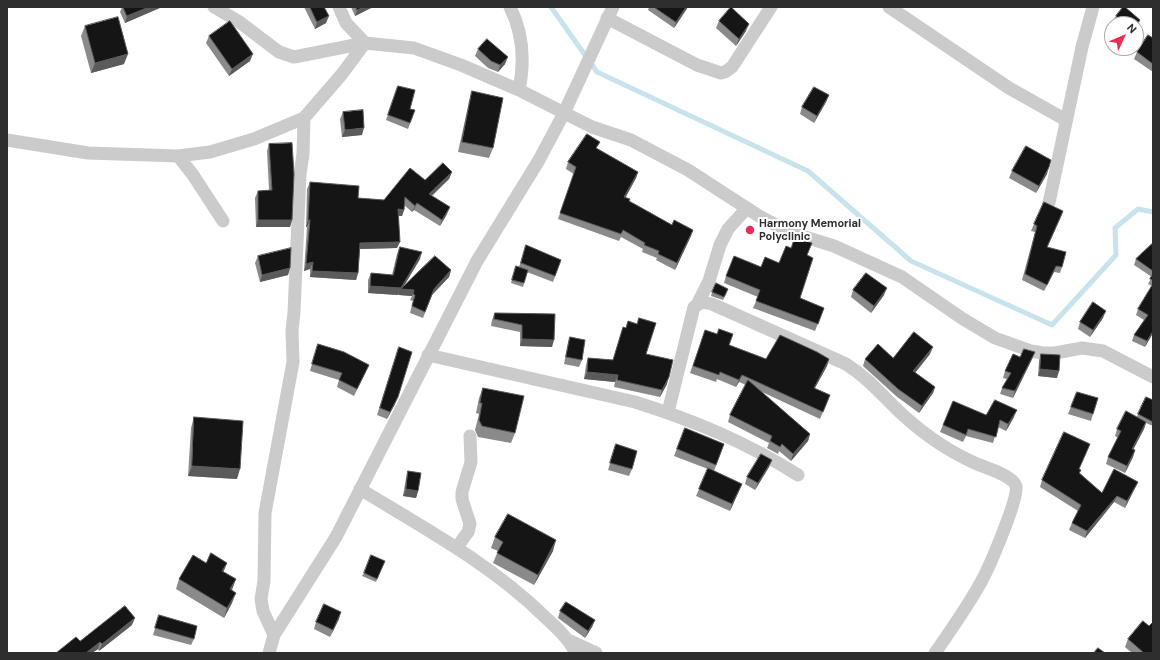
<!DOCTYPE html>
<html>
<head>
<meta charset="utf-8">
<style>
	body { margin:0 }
	#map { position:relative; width:1160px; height:660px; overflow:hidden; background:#fff; font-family:"DM Sans",sans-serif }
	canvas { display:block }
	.frame { position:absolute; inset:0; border:8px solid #2e2e2e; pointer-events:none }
	.north { position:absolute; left:1104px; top:16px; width:40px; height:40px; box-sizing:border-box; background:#fff; border:1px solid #ababab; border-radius:50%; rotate:46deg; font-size:11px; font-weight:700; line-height:16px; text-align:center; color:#2e2e2e }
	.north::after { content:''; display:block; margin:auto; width:14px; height:18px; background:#e92d53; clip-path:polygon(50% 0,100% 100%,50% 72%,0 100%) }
</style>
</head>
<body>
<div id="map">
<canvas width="1160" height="660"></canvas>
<div class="frame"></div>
<div class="north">N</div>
</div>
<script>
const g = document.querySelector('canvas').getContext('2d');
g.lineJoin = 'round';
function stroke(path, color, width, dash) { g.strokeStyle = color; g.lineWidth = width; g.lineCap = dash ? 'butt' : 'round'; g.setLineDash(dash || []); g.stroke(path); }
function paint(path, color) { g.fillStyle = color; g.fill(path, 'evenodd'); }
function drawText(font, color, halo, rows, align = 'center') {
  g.font = font + ' "DM Sans",sans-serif'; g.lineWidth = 4; g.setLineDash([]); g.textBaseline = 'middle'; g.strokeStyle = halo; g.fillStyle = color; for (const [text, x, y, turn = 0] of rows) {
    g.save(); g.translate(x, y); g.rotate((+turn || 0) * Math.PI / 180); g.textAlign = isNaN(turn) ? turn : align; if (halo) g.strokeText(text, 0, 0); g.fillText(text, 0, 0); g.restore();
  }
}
stroke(new Path2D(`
	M551,7L597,72L808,171L911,261L1052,325L1116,255L1115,228L1138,209L1153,212`), '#c8e3ec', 5);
stroke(new Path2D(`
	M214,7L238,21L279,52L294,57L365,43
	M339,7L346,23L365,43
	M510,7C523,33 525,61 519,90
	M889,7L1009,88L1066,120
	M607,18L697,65L721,73L725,72L732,67L771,7
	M7,140L88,153L178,156L210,152L254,139L304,118L342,74L365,43L414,48L461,65L519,90L592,127L631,140L688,170L759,216L789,232L834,246L902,277L963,319L995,338L1031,351L1043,353H1055L1082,348L1103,351L1153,377
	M178,156L193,175L223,221
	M1049,203L1082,47L1093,7
	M698,303L709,281L720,245L728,229L747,208
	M428,355L635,402C695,421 744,441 798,475
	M668,412L694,307L702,302L712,304L846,364C871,380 883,397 904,416C925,435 952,453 977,464C987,468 1013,476 1016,486C1019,498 989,568 981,582C968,606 951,630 935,653
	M360,489C424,528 491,564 545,617C557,628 568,638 576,653
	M457,547L468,532L470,524L462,499V492L471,462L470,436
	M274,635L263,611L261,599L264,581L265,513L293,362L292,331L294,312L300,174L303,154L304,118
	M570,641L596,653
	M269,653L274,635L336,537L477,261L539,160L564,113L613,7`), '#cbcbcb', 13);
paint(new Path2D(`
	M122,7H162L125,23L120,12Z
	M304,7H324L326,23L315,29Z
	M351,7H373L355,16Z
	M649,7H688L674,28L648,10Z
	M1116,16L1139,23L1136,27V24H1120L1114,19Z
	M719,21L746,31L736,46L716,28Z
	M85,26L124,64L91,73L81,36Z
	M209,36L250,61L229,76L206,43Z
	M1153,38V72L1134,59L1137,52Z
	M478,49L505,64L498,72L488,68L475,56Z
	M398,86L410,109L415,110L408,129L386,120Z
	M472,91L493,148L489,158L458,152L469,102Z
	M829,95L826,102L814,123L800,114L802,107Z
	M343,112L362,135L342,137L340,119Z
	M269,144L292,220L290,227H256L255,198L258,191L269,190L267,151Z
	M598,149L638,172L636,178L625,198L629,201L672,225L693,230L691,236L675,270L656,260L657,258L642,252L643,249L621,237L619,241L558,219L574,174L566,169L568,162Z
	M1012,171L1047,174L1036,193L1009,178Z
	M452,172L449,179L432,196L447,214L440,226L414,210L412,212L404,205V210L402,216H399L397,248L360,249L358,273L356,280L310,277V269L304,271L307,227H306L307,189L310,182L358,198L384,200L425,180Z
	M1063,211L1047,248L1062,267L1060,273L1054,272L1044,291L1022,280L1035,232L1031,231L1034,224Z
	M1153,243V333L1145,347L1132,341L1134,335L1144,320L1136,315L1138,309L1152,286L1148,284L1152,277L1134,265L1136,259Z
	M526,245L561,260L553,282L527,272L523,287L511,283L516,266L519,267Z
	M400,247L420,259L404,286L451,270L449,277L432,295L423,318L410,313L413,301L410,300L412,296L399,295V294L398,295L368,293V280L371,273L392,275L397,254Z
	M807,255L800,298L824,308L815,331L753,308L758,297L724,283L726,276Z
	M258,256L290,268L288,275L260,282L255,263Z
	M853,290L884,295L871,313L851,297Z
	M712,292H727L723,300L711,296Z
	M495,313L555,314L552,347L520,346V332L491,326L492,320Z
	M639,318L646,354L667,384L660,397L614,387L615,382L584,379L586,365L588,358L613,360L623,327L626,328L628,321L637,324Z
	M1103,318L1090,337L1078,329L1080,322Z
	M705,330L729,345L766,359H829L827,366L815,388L827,402L820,419L762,392L810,434L808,441L791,461L779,451L778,454L767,448L769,443L728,422L730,415L746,385L739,382L736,387L717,379L716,382L690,373Z
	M570,337L582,360L579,367L564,364L568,344Z
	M318,344L366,371L354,396L337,387L339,380L310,371Z
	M399,347L395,404L387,419L377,415Z
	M1035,352L1032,359L1013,398L1000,394L1002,388L1007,379L1003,378L1005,371L1020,357Z
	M930,354L915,373L935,387L933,393L919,413L896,396L863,366L865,359L893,358Z
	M1041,354L1057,378L1038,376L1039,361Z
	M483,388L515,433L511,443L478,437L475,430L479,414L476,413L479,398Z
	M1077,392L1093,414L1091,421L1068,414Z
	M1153,400V426L1146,423L1144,429L1133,449L1135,450L1133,457L1125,473L1106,464L1108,457L1118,438L1115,436L1117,429L1137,417L1138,414Z
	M986,415L1014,417L1006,431L998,427L993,443L966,436L963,442L940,432L943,425Z
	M194,417L237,479L188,476L191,428Z
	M685,428L724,444L714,471L742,484L730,511L696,496L708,469L674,456Z
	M616,444L632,469L629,476L608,470Z
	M1087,451L1079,469L1081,470L1080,473L1102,493L1138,482L1125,508L1114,502L1085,538L1069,530L1072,523L1078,511L1040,487L1042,480Z
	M772,460L769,467L755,490L745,484L747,477Z
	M408,471L418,491L416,498L403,496L406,478Z
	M495,537L553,551L534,585L493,563L498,551L491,548Z
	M385,561L376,582L362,576L364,573Z
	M206,563H227L223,572L232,590V603L224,618L176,589L179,579Z
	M560,611L595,620L592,627L585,638L558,618Z
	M159,615L194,639L191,645L153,635Z
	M339,619L330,637L314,629L316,622Z
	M132,625L99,651L98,649L92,653H56L80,641Z
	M1128,639L1153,653H1132L1125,647Z`), '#8a8a8a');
paint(new Path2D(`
	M149,7H162L125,23L127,16Z
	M364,7H373L355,16L357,10Z
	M686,7H688L674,28L676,22Z
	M329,16L326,23L315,29L317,22Z
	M1140,20L1139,23L1136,27V25Z
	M749,24L746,31L736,46L739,39Z
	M128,54L124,64L91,73L95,63Z
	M253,54L250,61L229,76L232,69Z
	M508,57L505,64L498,72L500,65Z
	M829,95L826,102L814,123L817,116Z
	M364,128L362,135L342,137L345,130Z
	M1049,167L1047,174L1036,193L1039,186Z
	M452,172L449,179L427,200L429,194Z
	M638,172L636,178L622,204L624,197Z
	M417,203L414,210L412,212L415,206Z
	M450,207L447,214L440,226L442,220Z
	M398,209L404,210L402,216H396Z
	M1063,211L1061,217L1044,254L1047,247Z
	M258,220H292L290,227H256Z
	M308,220H310L307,227H306Z
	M693,230L691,236L675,270L677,263Z
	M400,242L397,248L358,249L360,243Z
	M422,252L420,259L402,289L414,290L412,296L399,295V294L398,295L368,293L370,286L401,288Z
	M313,262L310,269L304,271L306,264Z
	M1056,266L1054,272L1044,291L1047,285Z
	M290,268L288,275L260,282L262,275Z
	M451,270L449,277L432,295L423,318L434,289Z
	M312,271L358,273L356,280L310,277Z
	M887,288L884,295L871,313L874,306Z
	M1106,311L1103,318L1090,337L1093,330Z
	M1153,331V333L1145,347L1147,341Z
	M522,339L554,340L552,347L520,346Z
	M933,347L930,354L911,378L913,371Z
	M1035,352L1032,359L1013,398L1015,391Z
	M829,359L827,366L811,395L814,388Z
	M1040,369L1059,371L1057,378L1038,376Z
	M587,372L618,375L615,382L584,379Z
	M742,375L739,382L736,387L739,380Z
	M669,377L667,384L660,397L662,390Z
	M935,387L933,393L919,413L922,406Z
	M398,397L395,404L387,419L390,412Z
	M1017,410L1014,417L1006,431L1008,424Z
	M1146,422L1144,429L1130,456L1132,449Z
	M810,434L808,441L791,461L793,454Z
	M1135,450L1133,457L1125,473L1127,466Z
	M772,460L769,467L755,490L758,483Z
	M192,466L240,469L237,479L188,476Z
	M1138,482L1125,508L1127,501Z
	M742,484L739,491L730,511L732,504Z
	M406,489L418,491L416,498L403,496Z
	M1117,496L1114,502L1085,538L1087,531Z
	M556,540L553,551L534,585L538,575Z
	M227,563L223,573L222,571Z
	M236,579L232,590L226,599L230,589Z
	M236,593L232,603L224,618L227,608Z
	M341,612L339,619L330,637L333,630Z
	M135,618L132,625L99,651L102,644Z
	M595,620L592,627L585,638L588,631Z
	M100,642L98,649L92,653H86Z`), '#5b5b5b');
const building = new Path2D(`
	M123,7H149L127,16Z
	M310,7H324L329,16L317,22Z
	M356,7H364L357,10Z
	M654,7H686L676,22Z
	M731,7L749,24L739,39L719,21Z
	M1123,7H1125L1140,20L1136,25V24H1126L1116,16Z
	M118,17L128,54L95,63L85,26Z
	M230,21L253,54L232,69L209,36Z
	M1148,35L1153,38V64L1137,52Z
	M487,39L508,57L500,65L491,61L478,49Z
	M398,86L415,90L410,109L415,110L410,123L388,115Z
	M814,87L829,95L817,116L802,107Z
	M472,91L503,98L493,148L462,142Z
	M363,110L364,128L345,130L343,112Z
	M587,134L600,142L596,148L638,172L624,197L630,199L629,201L672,225L674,220L693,230L677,263L658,254L659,251L644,245L645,243L623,230L621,234L560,213L576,167L568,162Z
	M292,143L294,174L292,220H258V191L272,190L269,144Z
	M1026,146L1051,160L1049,167L1039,186L1012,171Z
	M443,163L452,172L429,194L450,207L442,220L417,203L415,206L405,197L404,210L398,209L400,242L360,243L358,273L312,271L313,262L306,264L310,220H308L310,182L359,186L358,198L384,200L410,168L425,180Z
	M1044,202L1063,211L1047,247L1066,252L1062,267L1056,266L1047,285L1025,274L1037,226L1034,224Z
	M795,237L812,243L807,255L813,258L800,298L824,308L818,324L756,301L760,290L726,276L734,256L761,267L765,257L779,263L786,246L791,248Z
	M1153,243V271L1136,259Z
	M526,245L561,260L555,276L521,263Z
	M400,247L422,252L401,288L370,286L371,273L393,275Z
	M291,248L290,268L262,275L258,256Z
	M435,256L451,270L434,289L425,312L412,306L415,295L413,294L414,290L401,289Z
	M516,266L528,270L524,283L512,280Z
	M866,273L887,288L874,306L853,290Z
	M1153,274V280L1150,279Z
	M716,283L728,289L724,297L712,292Z
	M1153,284V331L1147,341L1134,335L1148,315L1138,309Z
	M1093,302L1106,311L1093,330L1080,322Z
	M495,313L555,314L554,340L522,339V325L494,319Z
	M639,318L656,323L646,354L673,360L669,377L662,390L617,380L618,375L587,372L588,358L613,360L623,327L626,328L628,321L637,324Z
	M719,329L733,334L729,345L766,359L780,335L817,352L829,359L814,388L830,395L823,412L742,375L739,380L720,372L719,375L693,366L705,330L717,334Z
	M914,332L933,347L913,371L935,387L922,406L898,389L865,359L878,344L893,358Z
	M570,337L585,340L582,360L566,357Z
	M318,344L344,352L369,365L357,389L339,380L342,373L312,364Z
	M399,347L412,352L398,397L390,412L380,408Z
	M1024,349L1035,352L1015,391L1002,388L1011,373L1005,371L1013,354L1020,357Z
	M1041,354L1060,355L1059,371L1040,369Z
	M748,380L810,434L793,454L782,444L780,447L770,441L772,436L730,415Z
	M483,388L524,396L515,433L482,426L479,420L482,403H480Z
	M1077,392L1098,398L1093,414L1071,407Z
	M1146,397L1153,400V422L1138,414Z
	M995,400L1017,410L1008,424L1000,420L996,437L968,429L966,435L943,425L953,401L986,415Z
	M1126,411L1146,422L1132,449L1135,450L1127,466L1108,457L1121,431L1117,429Z
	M194,417L243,421L240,469L192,466Z
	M685,428L724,444L716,465L677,449Z
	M1064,432L1090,444L1079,469L1081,470L1079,473L1102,493L1114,469L1138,482L1127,501L1117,496L1087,531L1072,523L1081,505L1042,480Z
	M616,444L637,451L632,469L610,463Z
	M761,454L772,460L758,483L747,477Z
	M708,468L742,484L732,504L699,489Z
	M408,471L421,473L418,491L406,489Z
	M508,514L556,540L538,575L497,553L503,542L495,537Z
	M211,553L227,563L222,571L236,579L230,589L236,593L227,608L179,579L193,555L206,563Z
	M371,555L385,561L377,579L364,573Z
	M566,602L595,620L588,631L560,611Z
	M324,604L341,612L333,630L316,622Z
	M125,606L135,618L102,644L100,642L86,653H56L76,637L80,641Z
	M159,615L197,626L194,639L155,628Z
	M1143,621L1149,626L1153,622V653H1144L1128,639Z
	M1098,648L1105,653H1094Z`);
paint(building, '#151515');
stroke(building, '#5b5b5b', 1);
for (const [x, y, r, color] of [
	[750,230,5,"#e92d53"]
]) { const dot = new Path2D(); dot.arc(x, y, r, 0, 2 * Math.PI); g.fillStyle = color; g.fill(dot); stroke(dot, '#fff', 1.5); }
drawText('bold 11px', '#2e2e2e', '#fff', [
	["Harmony Memorial",759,224],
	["Polyclinic",759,237]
], 'left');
</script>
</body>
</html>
